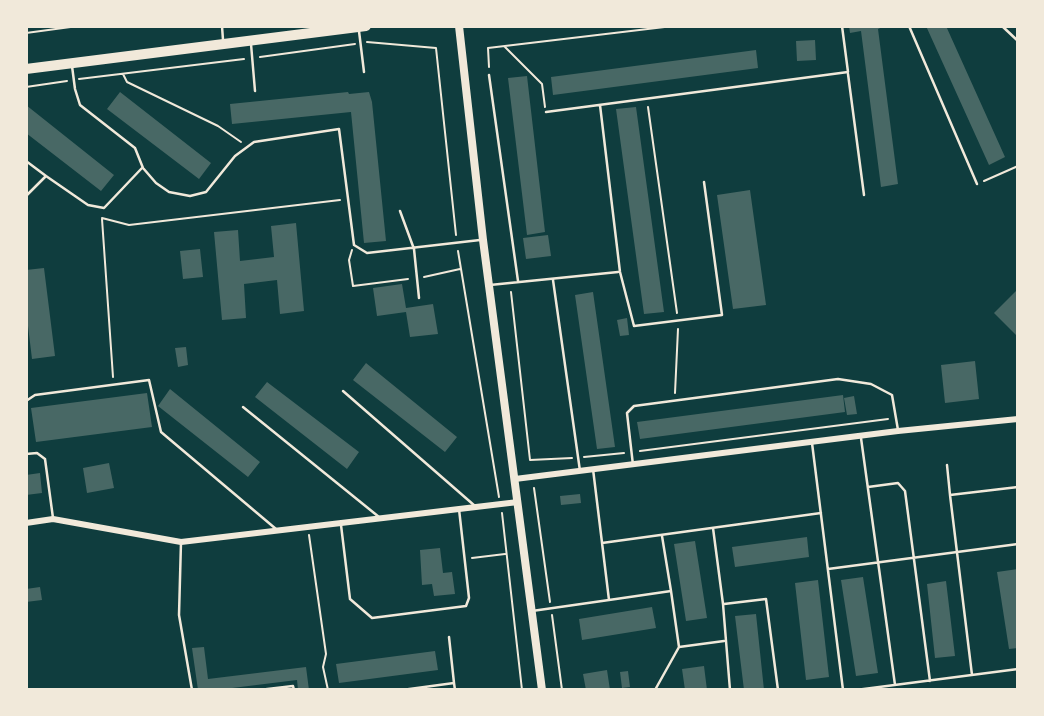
<!DOCTYPE html>
<html>
<head>
<meta charset="utf-8">
<style>
	body { margin:0 }
	#map { position:relative; width:1044px; height:716px; overflow:hidden; background:#0f3d3e; font-family:"DejaVu Sans",sans-serif }
	canvas { display:block }
	.frame { position:absolute; inset:0; border:28px solid #f1e9da; pointer-events:none }
</style>
</head>
<body>
<div id="map">
<canvas width="1044" height="716"></canvas>
<div class="frame"></div>
</div>
<script>
const g = document.querySelector('canvas').getContext('2d');
g.lineJoin = 'round';
function paint(path, color) { g.fillStyle = color; g.fill(path, 'evenodd'); }
function stroke(path, color, width, dash) { g.strokeStyle = color; g.lineWidth = width; g.lineCap = dash ? 'butt' : 'round'; g.setLineDash(dash || []); g.stroke(path); }
paint(new Path2D(`
	M849,26H885L878,29L898,184L881,187L861,31L850,33Z
	M926,26H946L1005,157L989,165Z
	M815,40L816,60L797,61L796,41Z
	M756,50L758,68L553,95L551,77Z
	M527,76L545,232L527,235L508,78Z
	M120,92L211,163L199,179L107,109Z
	M348,92L349,94L369,92L372,102L386,241L364,243L351,112L232,124L230,104Z
	M26,105L114,175L101,191L26,133Z
	M636,107L664,312L644,314L616,109Z
	M750,190L766,305L733,309L717,195Z
	M296,223L304,311L280,314L277,280L244,284L246,318L222,320L214,232L238,230L240,261L274,257L271,226Z
	M548,235L551,256L526,259L523,238Z
	M200,249L203,277L183,279L180,251Z
	M44,268L55,356L32,359L28,326H26V270Z
	M402,284L406,308L433,304L438,334L410,337L406,312L377,316L373,288Z
	M1018,289V337L994,313Z
	M593,292L615,447L597,449L575,295Z
	M627,318L629,335L620,336L617,320Z
	M186,347L188,365L178,367L175,348Z
	M975,361L979,399L945,403L941,365Z
	M366,363L457,437L445,452L353,380Z
	M267,382L359,452L347,469L255,397Z
	M170,389L260,462L248,477L158,406Z
	M147,393L152,427L36,442L31,408Z
	M843,395L845,412L640,439L637,422Z
	M854,396L857,414L847,415L844,398Z
	M109,463L114,488L87,493L83,468Z
	M40,473L42,493L26,495V475Z
	M580,494L581,503L561,505L560,496Z
	M807,537L809,557L735,567L732,547Z
	M695,541L707,618L686,621L674,544Z
	M440,548L443,573L452,572L455,594L434,596L432,584L422,585L420,550Z
	M1018,569V648L1009,649L997,572Z
	M863,577L878,673L856,676L841,580Z
	M818,580L829,677L806,680L795,583Z
	M946,581L955,656L935,658L927,584Z
	M40,587L42,600L26,602V589Z
	M652,607L656,628L582,640L579,619Z
	M756,614L764,690H744L735,616Z
	M204,647L208,679L306,667L309,690H298L297,680L216,690H198L192,648Z
	M435,651L438,670L339,683L336,664Z
	M704,666L707,690H685L682,669Z
	M607,670L610,690H586L583,674Z
	M628,671L630,687L622,688L620,672Z`), '#486865');
stroke(new Path2D(`
	M26,33L78,26
	M367,42L436,48L456,235
	M505,47L542,84L545,107
	M260,57L355,44
	M489,67L488,48L673,26
	M123,74L127,82L218,126L241,142
	M79,79L244,59
	M26,87L67,81
	M648,107L677,313
	M984,181L1018,166
	M102,218L129,225L340,200
	M102,219L113,377
	M352,250L349,260L353,286L408,279
	M458,251L499,497
	M424,277L460,269
	M511,292L530,460L572,458
	M675,393L678,329
	M640,451L888,419
	M584,457L624,453
	M534,488L550,602
	M502,513L522,690
	M309,535L326,654L323,667L328,690
	M472,558L505,554
	M552,615L562,690`), '#f1e9da', 2);
stroke(new Path2D(`
	M222,26L223,40
	M909,26L977,184
	M1002,26L1018,41
	M359,31L364,72
	M251,44L255,91
	M72,66L75,89L80,105L135,148L143,168L156,183L169,192L190,196L206,192L235,156L254,142L339,129L354,245L367,253L480,240
	M848,74L864,195
	M489,75L518,281
	M600,105L620,272L634,326L722,315L704,182
	M546,112L848,72L842,26
	M26,161L46,176
	M26,196L46,176L88,205L104,208L142,168
	M400,211L414,249L419,298
	M553,280L580,471
	M490,285L618,272
	M343,391L475,506
	M26,401L35,395L149,380L161,432L276,529
	M243,407L379,517
	M861,438L895,685
	M812,443L843,690
	M26,454L37,453L45,459L53,518
	M633,465L627,413L634,406L838,379L871,384L892,395L898,430
	M947,465L950,495
	M868,487L898,483L905,491L930,681
	M341,525L350,599L372,618L466,606L469,598L459,509
	M713,528L723,604L730,690
	M662,536L671,591
	M181,542L179,615L192,690
	M602,543L821,513
	M828,569L1018,544
	M609,600L671,591L679,647
	M724,604L766,599L778,690
	M532,611L609,600L593,469
	M449,637L454,683
	M972,675L950,495L1018,487
	M259,690L293,686L294,690
	M402,690L454,683L455,690
	M655,690L679,647L724,641
	M856,690L1018,669`), '#f1e9da', 2.5);
stroke(new Path2D(`
	M515,479L898,431L1018,419
	M26,523L53,519L181,542L518,502`), '#f1e9da', 6);
stroke(new Path2D(`
	M459,26L483,240L542,690`), '#f1e9da', 8);
stroke(new Path2D(`
	M26,69L366,26`), '#f1e9da', 10);
</script>
</body>
</html>
